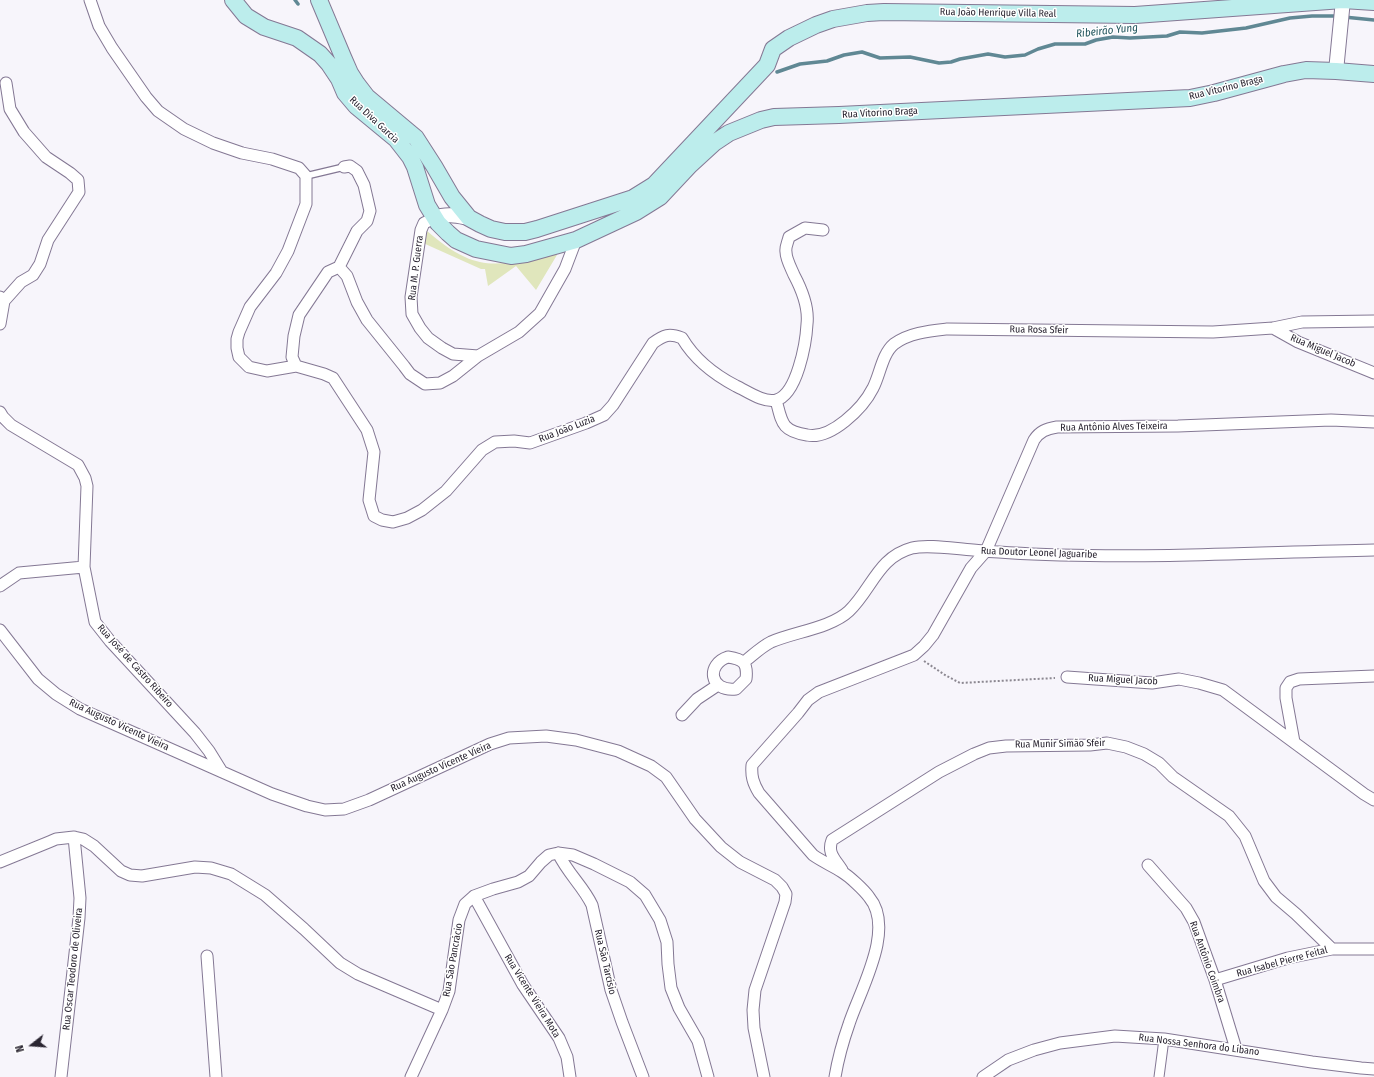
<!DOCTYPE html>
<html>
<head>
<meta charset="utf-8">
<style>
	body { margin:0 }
	#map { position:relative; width:1374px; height:1077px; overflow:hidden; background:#f7f5fb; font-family:"Fira Sans Condensed",sans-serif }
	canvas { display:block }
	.north { position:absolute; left:12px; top:1025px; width:40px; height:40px; -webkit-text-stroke:3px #fff; paint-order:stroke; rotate:253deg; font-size:11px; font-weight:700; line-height:16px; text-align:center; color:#2a2531 }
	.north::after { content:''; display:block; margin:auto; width:14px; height:18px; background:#2a2531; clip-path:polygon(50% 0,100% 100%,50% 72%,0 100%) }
</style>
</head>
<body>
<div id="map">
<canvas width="1374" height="1077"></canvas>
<div class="north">N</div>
</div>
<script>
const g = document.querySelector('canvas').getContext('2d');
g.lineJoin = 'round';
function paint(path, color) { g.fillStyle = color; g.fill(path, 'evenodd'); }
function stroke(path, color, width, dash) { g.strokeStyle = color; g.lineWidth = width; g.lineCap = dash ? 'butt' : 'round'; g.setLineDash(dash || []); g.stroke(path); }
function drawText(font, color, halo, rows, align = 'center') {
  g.font = font + ' "Fira Sans Condensed",sans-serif'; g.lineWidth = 3; g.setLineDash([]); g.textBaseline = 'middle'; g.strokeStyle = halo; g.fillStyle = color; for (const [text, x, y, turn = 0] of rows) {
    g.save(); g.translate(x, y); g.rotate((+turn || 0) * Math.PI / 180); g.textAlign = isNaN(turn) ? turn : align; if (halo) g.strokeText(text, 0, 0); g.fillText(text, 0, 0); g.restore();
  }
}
paint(new Path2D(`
	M427,231C439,241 451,251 465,257C494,271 526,259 555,252L557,255L536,290L516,266L488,286L485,269H481L423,243Z`), '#e0e6bc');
stroke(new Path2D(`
	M295,0L298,4
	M1344,17L1374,20
	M777,72L800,64L827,61L844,55L862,52L880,58L910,57L939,63L951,62L960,59L988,54L1005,57L1025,55L1038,49L1055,44H1085L1096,40L1113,37L1130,38L1167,36L1180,32L1202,33L1246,28L1290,18L1312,16H1338`), '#608894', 3.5);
const service = new Path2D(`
	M306,176L344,167`);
const pedestrian = new Path2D(`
	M1159,1077L1164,1039`);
const minor = new Path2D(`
	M90,0L99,26L112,48L146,97L158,111L184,129L213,143L242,153L272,159L299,168L306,176V204L288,251L276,273L250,307L239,332L237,339V348L239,357L249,367L267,371L296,366L324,374L333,378L367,430L374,452L369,500L374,516L382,520L393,522L407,518L422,510L446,491L482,450L495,442L514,441L530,443L586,423L604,415L613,405L653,343C664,335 669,333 682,338C695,360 713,374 736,386C747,391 763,403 776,400C797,395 806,343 807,324C809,307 802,290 794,275C791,268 786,259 786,252C785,247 788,242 789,237L805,228L823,230
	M435,218L424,223L421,230L411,297L412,314L420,328L428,338L442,348L453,354L478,356
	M339,267L347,276L357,302L367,320L404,366L410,374L425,384L440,383L453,376L478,356L519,332L540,313L565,269L576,240
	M339,267L357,231L367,221L370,211L364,185L357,171L350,166L344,167
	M0,297L4,301L0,324
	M4,301L21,282L33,275L40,264L48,240L79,192L78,180L70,173L46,157L24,132L10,109L6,83
	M1273,328L1298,342L1374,373
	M296,366L292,357L294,336L299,315L328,272L339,267
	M776,400C782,422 781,431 807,435C831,440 863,408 873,388C880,375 882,354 894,344C909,333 929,331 947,329L1213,332L1273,328L1302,322L1374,321
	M0,412L3,417L11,425L78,465L85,478L87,486L84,567L95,622L110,641L195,733L209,751L222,772
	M0,586L19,573L84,567
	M0,630L38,679L56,694L80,709L272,794L307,806L325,810L344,809L369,800L490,744L509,738L546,736L576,740L618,751L651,766L666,777L695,819L721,847L740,862L775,880L782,887L786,894L785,902L755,990L753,1010L754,1028L764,1077
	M728,657C743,659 748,663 746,679L736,689C709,692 706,664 728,657Z
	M744,662C752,656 761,647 771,642C794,632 831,628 849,611C872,589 878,557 912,548C928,544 956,549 973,550C1002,553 1031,554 1060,555C1165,558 1270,552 1374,550
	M1067,677L1152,683L1179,679L1199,683L1223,690L1364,794L1374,800
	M682,715L697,699L718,685
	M1294,742L1286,698V688L1290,682L1299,679L1374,676
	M558,853C568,874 583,886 592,905L611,990L622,1022L643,1077
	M0,862L49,842L56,839L74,837L83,839L94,846L121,871L130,875L142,876L195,867L211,868L231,874L265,895L304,929L340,963L358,974L442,1010
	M1148,865L1186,908L1194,922L1215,980L1236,1049
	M842,870C835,859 827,853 832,840L939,772L974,754L989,748L1006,746L1090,745L1107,743L1126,747L1144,754L1159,763L1173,777L1229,816L1245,836L1264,881L1276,897L1296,914L1332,949
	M474,896L523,985L559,1038L567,1057L570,1077
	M207,956L216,1077
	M1215,980L1288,958L1332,949H1374
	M61,1077L79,918L80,898L74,837
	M411,1077L442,1010L449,991L459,920L465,904L474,896L493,889L518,882L529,876L541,862L549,855L558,853L573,855L594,864L630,882L645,895L660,920L667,942L668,964L671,988L679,1008L698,1041L708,1077
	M835,1077C838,1059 843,1041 849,1024C860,990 896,929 869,897C864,890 849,876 842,872C833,866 823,862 813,855L759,793C753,783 751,776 752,765L798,713L808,700L819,692L914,655L924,646L933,635L971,568L986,551L1034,440C1040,431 1046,429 1057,427L1178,426L1331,420L1374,422
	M983,1077L1008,1060L1034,1050L1060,1043L1115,1036L1164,1039L1312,1062L1361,1068L1374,1069`);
const tertiary = new Path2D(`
	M1336,71L1343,0
	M435,218C447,213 458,216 469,218`);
const secondary = new Path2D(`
	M233,0L246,16L264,27L297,38L320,54L329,64L339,79L345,93L356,106L396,139L410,157L415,167L427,205L438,223L448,233L456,240L476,249L511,256L526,254L576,240L636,212L660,197L690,165L714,143L729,133L761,120L774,117L839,115L1190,98L1214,93L1284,74L1306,70L1336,71L1374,74
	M319,0L343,57L350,73L357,84L367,97L416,138L434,166L452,197L469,218L480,224L491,229L505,232H525L537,229L633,198L654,185L767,65L773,49L789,38L816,25L833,19L867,13L884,12L1135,15L1343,0L1374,2`);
stroke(service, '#847894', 8);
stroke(pedestrian, '#847894', 11);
stroke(minor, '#847894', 13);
stroke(tertiary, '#847894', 16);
stroke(secondary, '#847894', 18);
stroke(new Path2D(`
	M924,661L945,675L960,683L1055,678`), '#8c8891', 2, [2, 2]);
stroke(service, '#fff', 5.5);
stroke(pedestrian, '#fff', 9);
stroke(minor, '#fff', 11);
stroke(tertiary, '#fff', 14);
stroke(secondary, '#bcedec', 16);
drawText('10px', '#2a2531', '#fff', [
	["Rua João Henrique Villa Real",998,13,1],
	["Rua Vitorino Braga",1226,88,-14],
	["Rua Vitorino Braga",880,113,-3],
	["Rua Diva Garcia",374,120,43],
	["Rua M. P. Guerra",416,268,-83],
	["Rua Rosa Sfeir",1039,330,1],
	["Rua Miguel Jacob",1323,351,23],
	["Rua Antônio Alves Teixeira",1114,427,-1],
	["Rua João Luzia",567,429,-21],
	["Rua Doutor Leonel Jaguaribe",1039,553,2],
	["Rua José de Castro Ribeiro",135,666,48],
	["Rua Miguel Jacob",1123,680,3],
	["Rua Augusto Vicente Vieira",119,725,25],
	["Rua Munir Simão Sfeir",1060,744,-1],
	["Rua Augusto Vicente Vieira",441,767,-24],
	["Rua São Pancrácio",453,960,-80],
	["Rua São Tarcísio",605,962,77],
	["Rua Antônio Coimbra",1207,962,70],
	["Rua Isabel Pierre Feital",1282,962,-15],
	["Rua Oscar Teodoro de Oliveira",73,969,-84],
	["Rua Vicente Vieira Mota",532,996,58],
	["Rua Nossa Senhora do Líbano",1199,1045,7]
]);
drawText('italic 11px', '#1d515a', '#fff', [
	["Ribeirão Yung",1107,31,-6]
]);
</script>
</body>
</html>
